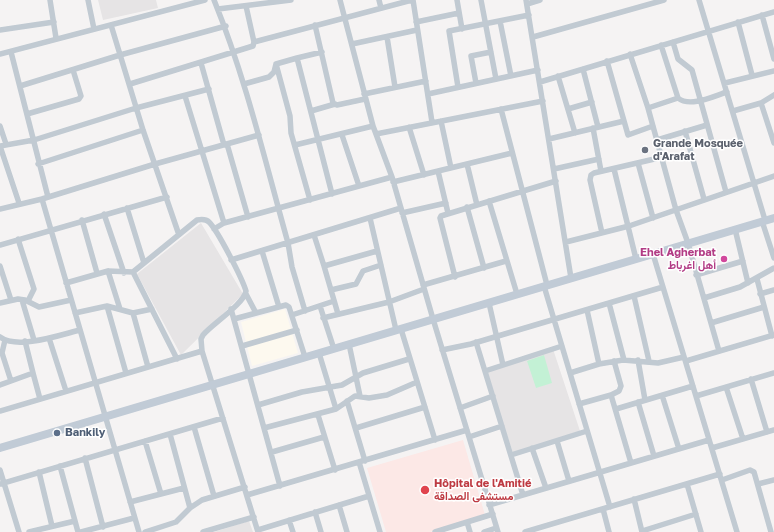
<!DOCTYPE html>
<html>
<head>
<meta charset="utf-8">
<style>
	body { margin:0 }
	canvas { display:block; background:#f5f3f3 }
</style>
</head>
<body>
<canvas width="774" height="532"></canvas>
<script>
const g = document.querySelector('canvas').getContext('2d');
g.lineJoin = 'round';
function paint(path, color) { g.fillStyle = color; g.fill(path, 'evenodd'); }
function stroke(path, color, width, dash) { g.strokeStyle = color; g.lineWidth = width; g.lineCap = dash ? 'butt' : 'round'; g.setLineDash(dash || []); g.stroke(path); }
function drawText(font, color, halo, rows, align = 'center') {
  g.font = font + ' "Golos Text",Vazirmatn,sans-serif'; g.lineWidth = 3; g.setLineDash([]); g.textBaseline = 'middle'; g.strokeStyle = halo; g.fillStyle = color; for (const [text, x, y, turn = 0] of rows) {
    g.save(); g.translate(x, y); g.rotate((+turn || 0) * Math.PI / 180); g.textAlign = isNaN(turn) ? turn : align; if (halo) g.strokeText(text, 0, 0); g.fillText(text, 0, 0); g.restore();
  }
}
paint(new Path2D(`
	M285,309L298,353L252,366L241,322Z`), '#fdf9ef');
paint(new Path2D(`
	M98,0H156L158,8L103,20Z
	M201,223L243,294L181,355L137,274Z
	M553,349L580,431L513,453L486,371Z
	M249,521L253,532H214Z`), '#e6e4e5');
paint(new Path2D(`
	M463,440L485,515L430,532H386L367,468Z`), '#fce8e6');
paint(new Path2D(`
	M544,355L552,383L536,388L527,361Z`), '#c3f1d5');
stroke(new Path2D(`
	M50,0L56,38
	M88,0L94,29
	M214,0C246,79 265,161 288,243L292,267L305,311
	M340,0L373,126L392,177L433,319L498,532
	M379,0L381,8
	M413,0L432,122
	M457,0L462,29
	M481,0L496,79
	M526,0L571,278
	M699,0L765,220
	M527,4L540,0
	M218,9L291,0
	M762,15L774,59
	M500,21L511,76
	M416,22L459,13
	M738,22L752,75
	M111,25L143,130L179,235
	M315,25L333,103L337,105L365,99
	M0,30L54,22
	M387,37L395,87
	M533,37L664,0
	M254,42L412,0
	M673,42L678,59L692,70L726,192
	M352,44L417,30
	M661,45L678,98C690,108 714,96 727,92
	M11,52L48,197
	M322,52L297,58L332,194
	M0,54L205,0
	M630,54L648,108
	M607,61L628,135L653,126
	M201,63L224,145
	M276,64L290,116L291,133L310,200
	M583,69L598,127
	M558,76L575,133
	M540,82L774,12
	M476,83L471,56L491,52
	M725,83L774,71
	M130,84L253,46L254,42L246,6
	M244,84L269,77L274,72L276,64L297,58
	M20,86L120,55L226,26
	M458,87L449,31L529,15
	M364,94L426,81
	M428,94L538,70
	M185,96L224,223
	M678,98L648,108L676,210L688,243L719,351
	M761,103L774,95
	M501,109L547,285
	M568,109L592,102
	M311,111L335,104
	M733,111L761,103L774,143
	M27,114L79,99L81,96L73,70
	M441,121L451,168
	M0,126L6,144
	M409,127L424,175
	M593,128L601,171
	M685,131L704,199
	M376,134L543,101
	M342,135L359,186
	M549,139L624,121
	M657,140L707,125
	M227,144L248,217
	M295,145L373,126
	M0,146L34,140L136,108L209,89
	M0,146L19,203
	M638,163L653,218
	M38,164L143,130
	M467,164L477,205
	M554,169L599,159
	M614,169L636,259
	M438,171L448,213
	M393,182L512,153
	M42,199L139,532
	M489,201L517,294
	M467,207L484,268
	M127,208L144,263
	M0,209L42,199L155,164L259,135
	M402,213L446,203
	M104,214L124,273
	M370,218L396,330
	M82,220L97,273
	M762,221L774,258
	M214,229L224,223L392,177
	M735,229L748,283
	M602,233L590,180L591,175L594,173L663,157
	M314,235L324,266L377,251
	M18,239L34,289L28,301
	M566,242L629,226L774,176
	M0,245L167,197
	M262,251L279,307
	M653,254L737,532
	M231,260L401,208
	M0,266L11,300
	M324,266L338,314
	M108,271L120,309
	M133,272L177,359
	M696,275L743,261
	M455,277L440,218L441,216L556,181
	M757,279L772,336
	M66,283L108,271L133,272L197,220C202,219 206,219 209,222C218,231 242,278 246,291C244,304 212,324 203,335L201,339L202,351L258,532
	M423,285L506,261
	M544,286L610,507
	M331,290L356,284L363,271L381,265
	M246,294L256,313
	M760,294L774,290
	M634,296L649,361
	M704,298L740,287L774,268
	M22,300L34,340
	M0,303L18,299L25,300L39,307L71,300
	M489,303L503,365
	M609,303L624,360
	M107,306L126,373
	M320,306L334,349
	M231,309L280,486
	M587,310L599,364
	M75,313L107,306L133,313L152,309
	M133,313L148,367
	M292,315L334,301
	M323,318L389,302L424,289
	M234,319L286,305L289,307L305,357
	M711,323L764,307
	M401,329L435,440
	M0,337C17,350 60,335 80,330
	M49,338L66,391
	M476,342L523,495
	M349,344L360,396
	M242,346L297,330
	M442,350L471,344L663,287
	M319,353L336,409
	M638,360L645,400
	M686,361L774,335
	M485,371L562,346
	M33,373L40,399
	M570,373L599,364L623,360L658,363L684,357
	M751,379L767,432
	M11,381L33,373L25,341
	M0,385L11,381L2,353L5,340
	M726,387L743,439
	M611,395L619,391L621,386L614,361
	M662,395L679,449
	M696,396L774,373
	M347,401L365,461
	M638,402L654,456
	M579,404L611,395L631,463
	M258,405L302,392L342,385L363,373L409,359
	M460,408L493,396
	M616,409L693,386
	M0,411L202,351
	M318,415L335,470
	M194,427L214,496
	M264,428L336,409L355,396L369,398L387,395L417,382
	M356,428L425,407
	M170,434L190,508
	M469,437L502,426
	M145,441L161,494
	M557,441L569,481
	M532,448L546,488
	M712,448L774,430
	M272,452L324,437
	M511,455L587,431
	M85,458L103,527
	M359,462L380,532
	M60,466L78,532
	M0,470L19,532
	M39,472L52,526
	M722,480L750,470L754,472L771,532
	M0,484L223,418
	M687,484L701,532
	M758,484L774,480
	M247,495L467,430
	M634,499L642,532
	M130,502L184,488
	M339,505L347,532
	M489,505L709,440
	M603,509L609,532
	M315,512L321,532
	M289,520L293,532
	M467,522L470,532
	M258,530L369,496
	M642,531L696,514
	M29,532L75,521
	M81,532L134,518
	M145,532L176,522L190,508L202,500L245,487
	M203,532L254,517
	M435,532L493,514
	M484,532L496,528
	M525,532L720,474`), '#c1cad2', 5.5);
stroke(new Path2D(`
	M0,448L774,218`), '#c1cbd6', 8);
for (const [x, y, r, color] of [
	[645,150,4,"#6b7280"],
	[724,259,4,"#d1479c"],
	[57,433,4,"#5c6f8a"],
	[425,490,5,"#e0444e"]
]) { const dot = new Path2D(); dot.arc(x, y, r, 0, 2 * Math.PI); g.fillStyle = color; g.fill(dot); stroke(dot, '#fff', 1.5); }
drawText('bold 11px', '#5b616d', '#fff', [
	["Grande Mosquée",653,144],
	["d'Arafat",653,157]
], 'left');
drawText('bold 11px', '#b23c85', '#fff', [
	["Ehel Agherbat",716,253],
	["أهل اغرباط",716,266]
], 'right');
drawText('bold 11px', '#4e5e75', '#fff', [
	["Bankily",65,433]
], 'left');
drawText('bold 11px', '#be3a42', '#fff', [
	["Hôpital de l'Amitié",434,484],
	["مستشفى الصداقة",434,497]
], 'left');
</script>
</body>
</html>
